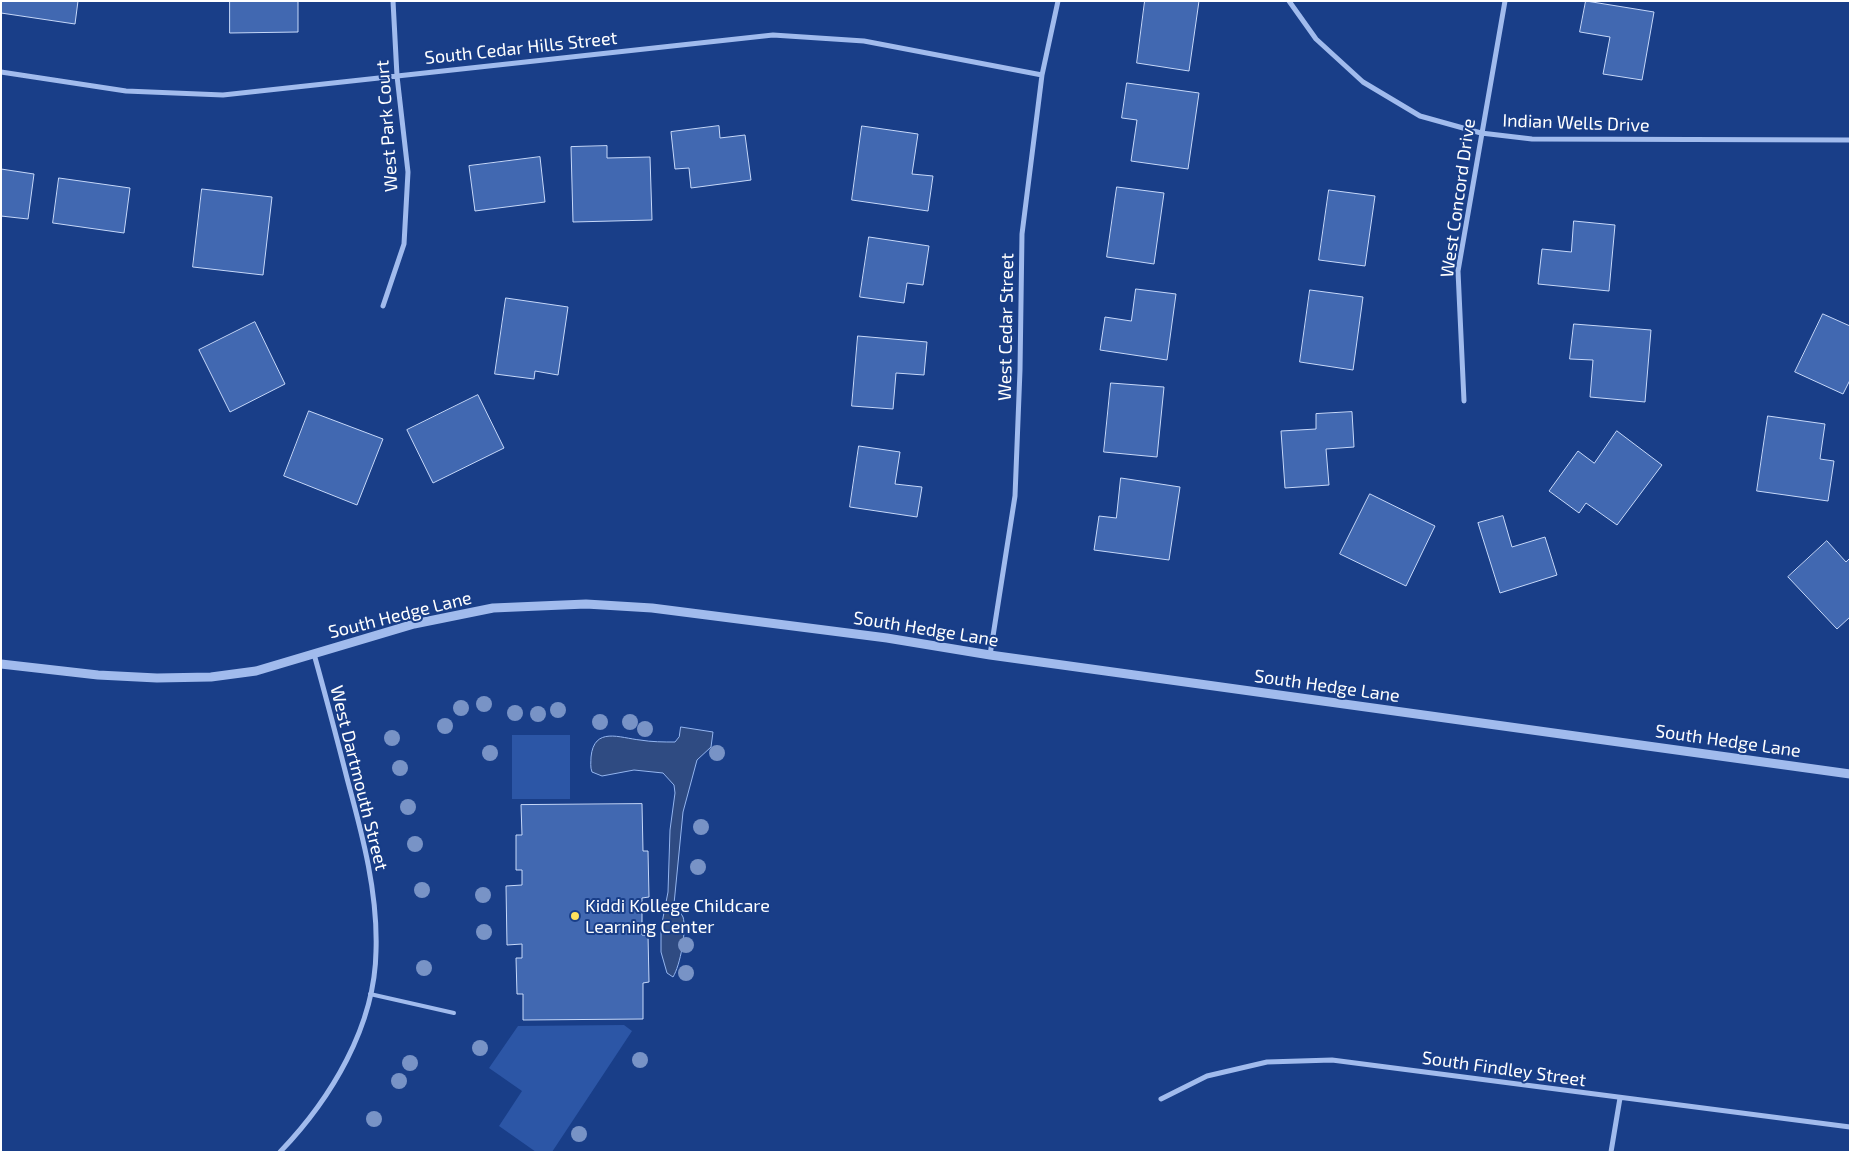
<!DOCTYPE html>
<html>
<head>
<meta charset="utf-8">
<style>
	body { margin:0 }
	#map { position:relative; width:1851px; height:1153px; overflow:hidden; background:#193e88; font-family:"Exo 2",sans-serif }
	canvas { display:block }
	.frame { position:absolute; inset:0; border:2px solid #fff; pointer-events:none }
</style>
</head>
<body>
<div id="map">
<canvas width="1851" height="1153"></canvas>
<div class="frame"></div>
</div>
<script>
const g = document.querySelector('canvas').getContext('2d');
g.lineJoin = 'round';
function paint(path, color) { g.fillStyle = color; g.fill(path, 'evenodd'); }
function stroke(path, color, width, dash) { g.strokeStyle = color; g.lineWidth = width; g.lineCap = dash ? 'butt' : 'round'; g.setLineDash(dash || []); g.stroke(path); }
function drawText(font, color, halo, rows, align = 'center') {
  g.font = font + ' "Exo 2",sans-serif'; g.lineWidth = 4; g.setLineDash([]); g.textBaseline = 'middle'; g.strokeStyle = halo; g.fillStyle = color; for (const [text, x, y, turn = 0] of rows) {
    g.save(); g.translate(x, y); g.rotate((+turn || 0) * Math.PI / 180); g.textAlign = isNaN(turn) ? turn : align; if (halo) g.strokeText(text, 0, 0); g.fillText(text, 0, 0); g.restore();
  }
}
paint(new Path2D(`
	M512,735H570V799H512Z
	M624,1025L632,1031L552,1152H536L499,1126L522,1091L489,1068L518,1026Z`), '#2c56a6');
const water = new Path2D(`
	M681,727L713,732L711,747L697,760L683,812L674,904C677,908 681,913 683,917C687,930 680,966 673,977L667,973L661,952V928L668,892L670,830L675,793L674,785L663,773L634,770L602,776L592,772C590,767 591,762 591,757C594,726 620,738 640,740C652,742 663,742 675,742L679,737Z`);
paint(water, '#2f4b82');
stroke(water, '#94b5ef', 1);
const building = new Path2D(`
	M1,1H78L75,24L1,13Z
	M230,1H298V32L230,33Z
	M1145,1H1199L1189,71L1137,63Z
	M1586,1L1654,12L1642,80L1603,74L1610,37L1580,32Z
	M1127,83L1199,93L1188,169L1131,161L1137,120L1122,118Z
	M719,126L720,138L745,135L751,180L691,188L689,168L675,169L671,132Z
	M862,126L918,134L912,174L933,176L928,211L852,200Z
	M607,146V158L650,157L652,220L573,222L571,147Z
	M540,157L545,202L475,211L469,166Z
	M1,169L34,174L28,219L1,216Z
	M59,178L130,188L124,233L53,223Z
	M1117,187L1164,193L1154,264L1107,257Z
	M202,189L272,197L263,275L193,267Z
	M1329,190L1375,196L1365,266L1319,260Z
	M1574,221L1615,225L1609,291L1538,284L1542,249L1571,252Z
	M869,237L929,246L923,285L907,283L904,303L860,297Z
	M1136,289L1176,294L1167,360L1100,350L1105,317L1131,321Z
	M1310,290L1363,297L1353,370L1300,362Z
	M506,298L568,307L558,375L535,371L534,379L495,374Z
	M1823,314L1850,326V380L1843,394L1795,372Z
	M255,322L285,384L230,412L199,350Z
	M1574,324L1651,330L1645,402L1590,397L1593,360L1570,359Z
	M858,336L927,342L924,375L896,373L893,409L852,406Z
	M1111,383L1164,387L1157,457L1104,452Z
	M478,395L504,448L433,483L407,430Z
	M309,411L383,439L357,505L284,476Z
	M1352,412L1354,447L1326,449L1329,485L1285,488L1281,431L1316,429V414Z
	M1768,416L1825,424L1820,459L1834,461L1828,501L1757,491Z
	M1617,431L1662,465L1617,525L1586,503L1579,513L1549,491L1578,451L1594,463Z
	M859,446L900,452L895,484L922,487L917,517L850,507Z
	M1121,478L1180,487L1169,560L1094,550L1099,516L1116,518Z
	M1370,494L1435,526L1406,586L1340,554Z
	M1503,516L1512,547L1545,537L1557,575L1500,593L1478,523Z
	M1827,541L1846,562L1850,558V617L1837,629L1788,577Z
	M642,804L643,851H648L649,897L642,898V935H648L649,982L643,983V1019L523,1020V994H517L516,958H522V944L507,945L506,886L522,885V870H516V835H522L521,805Z`);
paint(building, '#4168b1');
stroke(building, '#c6d8f9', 1);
stroke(new Path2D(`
	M370,994L454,1013`), '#a1bbed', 4);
stroke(new Path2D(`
	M1289,1L1316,39L1363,82L1420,116L1481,133L1532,139L1850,140
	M1,72L126,91L223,95L773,35L864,41L1042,75
	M383,306L404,244L408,172L397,76L393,1
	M1464,401L1458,271L1505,1
	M990,655L1015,496L1020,370L1022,234L1042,75L1058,1
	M1161,1099L1207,1076L1267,1062L1332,1060L1850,1127
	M280,1152C331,1099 375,1026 376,951C378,894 363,837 348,782C337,739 326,697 314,654
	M1611,1152L1620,1098`), '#a1bbed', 5);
stroke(new Path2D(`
	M1,664L98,675L157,678L211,677L256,671L414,624L493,608L586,604L652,608L887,638L990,655L1850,774`), '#a1bbed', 9);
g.fillStyle = '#7893c6';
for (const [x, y] of [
	[484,704],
	[461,708],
	[558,710],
	[515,713],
	[538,714],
	[600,722],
	[630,722],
	[445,726],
	[645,729],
	[392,738],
	[490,753],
	[717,753],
	[400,768],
	[408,807],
	[701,827],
	[415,844],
	[698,867],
	[422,890],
	[483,895],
	[484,932],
	[686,945],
	[424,968],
	[686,973],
	[480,1048],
	[640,1060],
	[410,1063],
	[399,1081],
	[374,1119],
	[579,1134]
]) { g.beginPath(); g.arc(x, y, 8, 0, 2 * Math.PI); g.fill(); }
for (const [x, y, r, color] of [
	[575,916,5,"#ffe15d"]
]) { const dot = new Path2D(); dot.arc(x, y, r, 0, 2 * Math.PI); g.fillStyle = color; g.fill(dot); stroke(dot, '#193e88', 2); }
drawText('18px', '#fff', '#193e88', [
	["South Cedar Hills Street",521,48,-6],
	["Indian Wells Drive",1576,123,2],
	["West Park Court",387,126,-94],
	["West Concord Drive",1458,198,-82],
	["West Cedar Street",1006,327,-89],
	["South Hedge Lane",400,615,-14],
	["South Hedge Lane",926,629,9],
	["South Hedge Lane",1327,686,8],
	["South Hedge Lane",1728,741,8],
	["West Dartmouth Street",359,778,76],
	["South Findley Street",1504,1069,8]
]);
drawText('18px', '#fff', '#193e88', [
	["Kiddi Kollege Childcare",585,906],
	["Learning Center",585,927]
], 'left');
</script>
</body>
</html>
